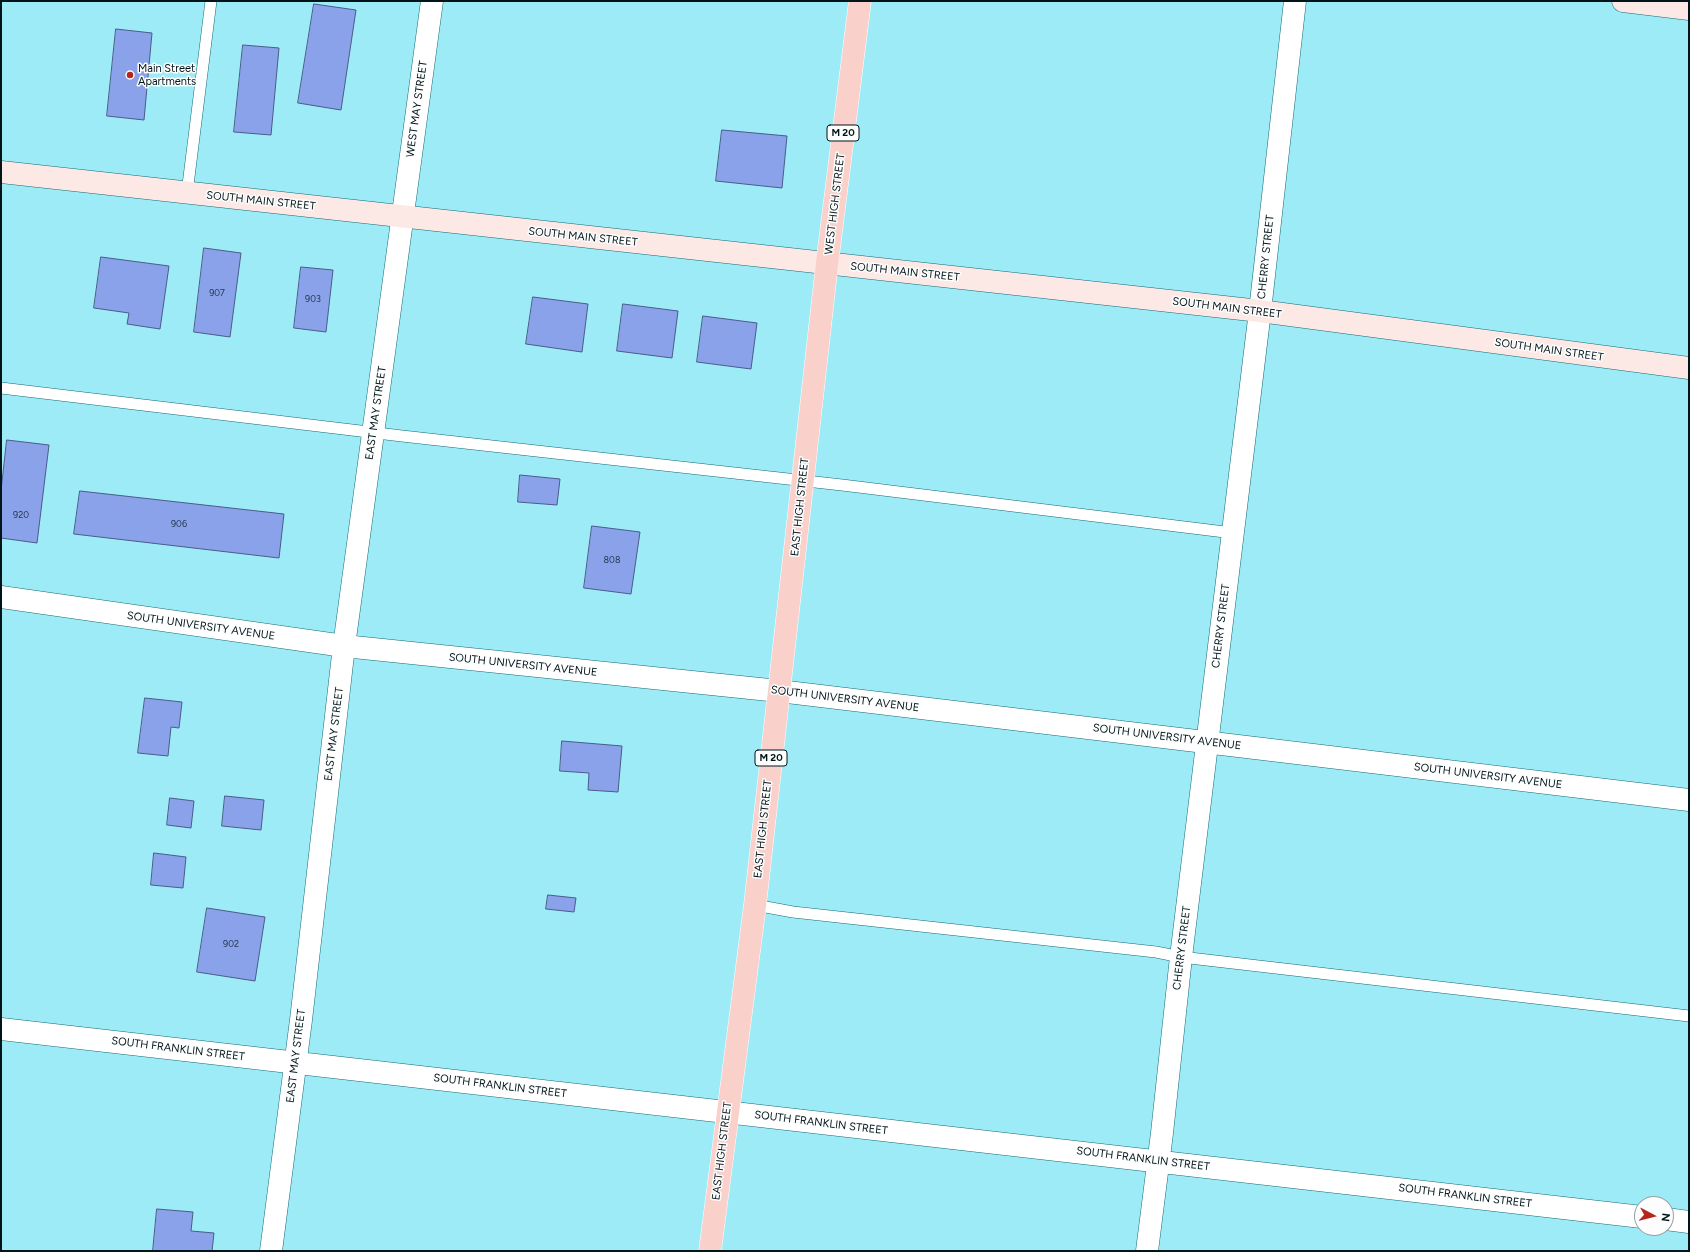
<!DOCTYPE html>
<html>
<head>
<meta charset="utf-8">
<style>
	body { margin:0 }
	#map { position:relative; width:1690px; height:1252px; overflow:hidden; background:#9debf7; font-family:Figtree,sans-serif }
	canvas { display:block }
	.frame { position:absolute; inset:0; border:2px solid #001519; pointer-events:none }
	.north { position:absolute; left:1634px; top:1196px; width:40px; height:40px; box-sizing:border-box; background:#fdfdfd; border:1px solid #98a0a2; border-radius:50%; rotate:97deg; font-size:11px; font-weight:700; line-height:16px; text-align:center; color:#001519 }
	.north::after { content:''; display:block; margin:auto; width:14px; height:18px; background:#b5261e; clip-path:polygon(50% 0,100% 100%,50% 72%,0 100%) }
</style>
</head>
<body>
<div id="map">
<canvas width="1690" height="1252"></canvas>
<div class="frame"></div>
<div class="north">N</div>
</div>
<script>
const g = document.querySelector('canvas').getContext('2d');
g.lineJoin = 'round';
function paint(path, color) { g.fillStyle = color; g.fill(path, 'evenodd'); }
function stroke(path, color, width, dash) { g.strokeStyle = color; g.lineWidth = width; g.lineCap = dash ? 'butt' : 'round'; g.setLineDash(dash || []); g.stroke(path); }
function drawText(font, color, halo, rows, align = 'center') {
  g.font = font + ' Figtree,sans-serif'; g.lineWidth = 3; g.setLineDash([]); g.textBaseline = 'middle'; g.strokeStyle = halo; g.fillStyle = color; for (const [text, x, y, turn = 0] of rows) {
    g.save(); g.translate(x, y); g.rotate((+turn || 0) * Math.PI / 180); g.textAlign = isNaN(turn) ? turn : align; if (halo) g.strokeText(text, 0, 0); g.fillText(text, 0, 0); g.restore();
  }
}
const building = new Path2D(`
	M314,4L356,10L341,110L298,103Z
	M116,29L152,33L144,120L107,116Z
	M243,45L279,48L271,135L234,132Z
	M722,130L787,136L782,188L716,181Z
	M204,248L241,253L230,337L194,332Z
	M101,257L169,266L160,329L127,324L129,313L94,308Z
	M301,267L333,270L326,332L294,328Z
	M533,297L588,304L582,352L526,344Z
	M623,304L678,311L672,358L617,351Z
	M703,316L757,323L751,369L697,362Z
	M7,440L49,445L37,543L1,538V491Z
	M520,475L560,479L557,505L518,502Z
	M80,491L284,514L279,558L74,534Z
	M592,526L640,532L631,594L584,588Z
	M145,698L182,702L179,728L171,727L168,756L138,753Z
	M562,741L622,746L618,792L588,790L589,773L560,771Z
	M225,796L264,800L261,830L222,826Z
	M170,798L194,801L191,828L167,825Z
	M154,853L186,857L183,888L151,885Z
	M548,895L576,898L574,912L546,909Z
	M207,908L265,917L255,981L197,972Z
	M157,1209L193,1212L191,1231L214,1233L212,1251H153Z`);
paint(building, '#89a2e9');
stroke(building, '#4b5b89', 1);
const lane = new Path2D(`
	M187,193L211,1
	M1,388L402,436L842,485L1233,533
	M755,905L793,912L1156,952L1181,957L1689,1016`);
const street = new Path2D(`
	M1,597L344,646L779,691L1689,800
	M1,1029L1642,1217
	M1666,1219L1689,1222
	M271,1251L301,1020L344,646L432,1
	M1147,1251L1162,1133L1181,957L1260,311L1295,1`);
const secondary = new Path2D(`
	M1623,1L1689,9
	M1,172L1260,311L1689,368`);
const primary = new Path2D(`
	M710,1251L755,905L827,264L860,1`);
stroke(lane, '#136b76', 12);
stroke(street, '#136b76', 23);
stroke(secondary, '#136b76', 23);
stroke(primary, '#fff', 23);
stroke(lane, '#fff', 11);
stroke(street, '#fff', 22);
stroke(secondary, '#fce8e5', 22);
stroke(primary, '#fad0ca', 22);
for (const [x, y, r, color] of [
	[130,75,4,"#b5261e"]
]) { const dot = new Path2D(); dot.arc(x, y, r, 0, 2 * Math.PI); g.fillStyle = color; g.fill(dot); stroke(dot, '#fdfdfd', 1.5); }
drawText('9px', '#22384d', null, [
	["907",217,293],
	["903",313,299],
	["920",21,515],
	["906",179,524],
	["808",612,560],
	["902",231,944]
]);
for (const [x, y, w] of [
	[843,133,32],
	[771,758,32]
]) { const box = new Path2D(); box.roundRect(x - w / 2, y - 8, w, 16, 3); g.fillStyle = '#fdfdfd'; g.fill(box); stroke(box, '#001519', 1); }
drawText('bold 10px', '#001519', null, [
	["M 20",843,133],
	["M 20",771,758]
]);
drawText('11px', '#001519', '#fdfdfd', [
	["Main Street",138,69],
	["Apartments",138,82]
], 'left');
drawText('11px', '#001519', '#fdfdfd', [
	["WEST MAY STREET",417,109,-82],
	["SOUTH MAIN STREET",261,201,6],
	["WEST HIGH STREET",835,204,-83],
	["SOUTH MAIN STREET",583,237,6],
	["CHERRY STREET",1266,257,-84],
	["SOUTH MAIN STREET",905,272,6],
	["SOUTH MAIN STREET",1227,308,7],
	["SOUTH MAIN STREET",1549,350,8],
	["EAST MAY STREET",376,413,-82],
	["EAST HIGH STREET",800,507,-84],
	["SOUTH UNIVERSITY AVENUE",201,626,8],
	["CHERRY STREET",1221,626,-83],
	["SOUTH UNIVERSITY AVENUE",523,665,6],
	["SOUTH UNIVERSITY AVENUE",845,699,7],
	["EAST MAY STREET",334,734,-83],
	["SOUTH UNIVERSITY AVENUE",1167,737,7],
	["SOUTH UNIVERSITY AVENUE",1488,776,7],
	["EAST HIGH STREET",763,829,-84],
	["CHERRY STREET",1182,948,-83],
	["SOUTH FRANKLIN STREET",178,1049,7],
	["EAST MAY STREET",296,1056,-83],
	["SOUTH FRANKLIN STREET",500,1086,7],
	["SOUTH FRANKLIN STREET",821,1123,7],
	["EAST HIGH STREET",722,1151,-83],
	["SOUTH FRANKLIN STREET",1143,1159,7],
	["SOUTH FRANKLIN STREET",1465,1196,7]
]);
</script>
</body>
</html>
